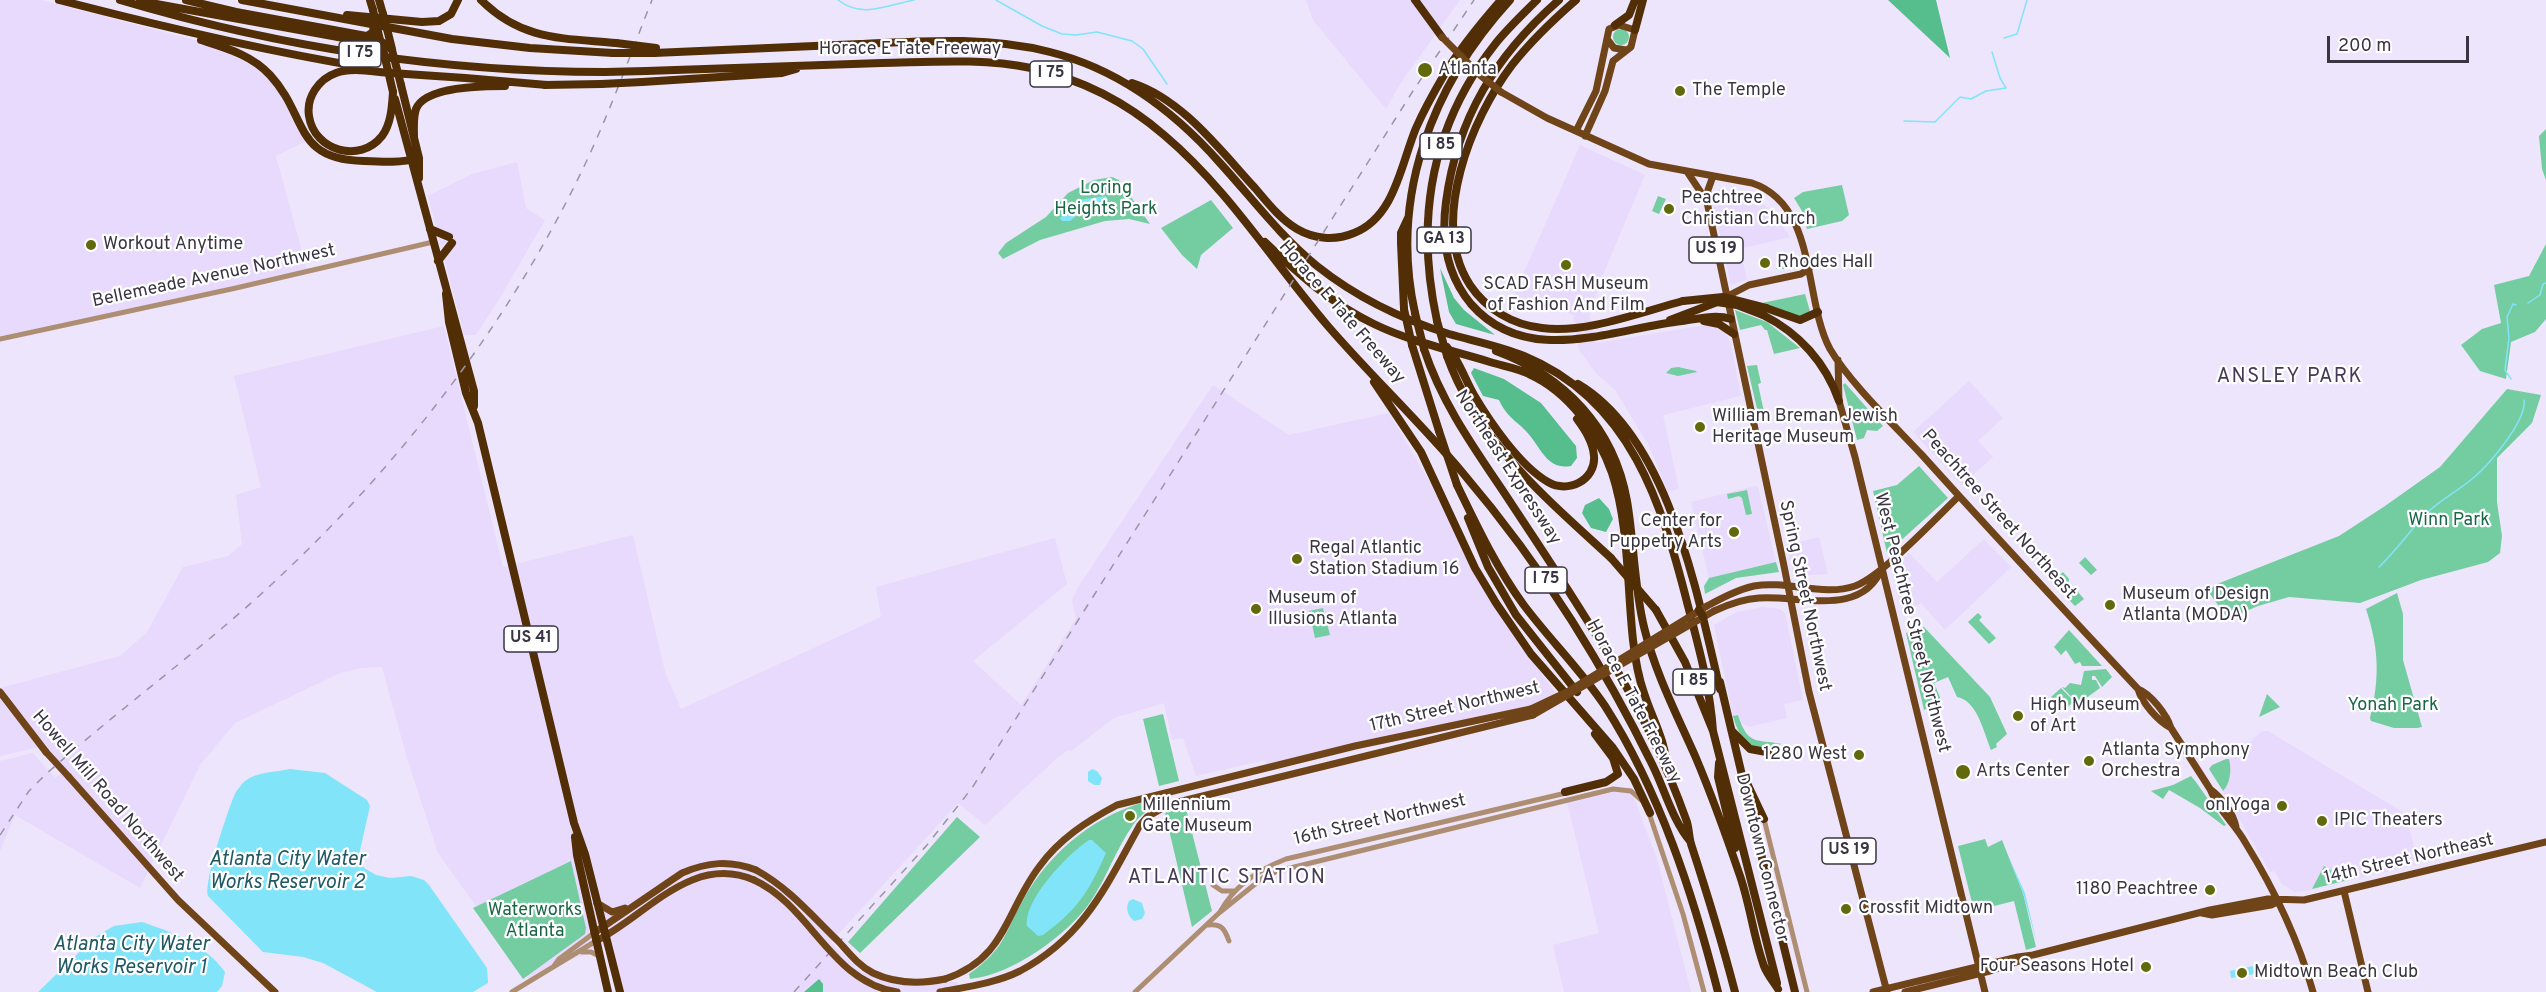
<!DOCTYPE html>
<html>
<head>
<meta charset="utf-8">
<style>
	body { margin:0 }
	#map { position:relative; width:2546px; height:992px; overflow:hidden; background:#ede5fb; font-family:Overpass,sans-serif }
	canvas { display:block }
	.scale { position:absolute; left:2327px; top:36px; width:142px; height:27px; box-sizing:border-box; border:3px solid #3a3542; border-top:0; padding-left:8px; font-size:18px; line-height:21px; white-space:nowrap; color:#3a3542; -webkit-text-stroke:4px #fff; paint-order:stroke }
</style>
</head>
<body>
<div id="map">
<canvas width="2546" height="992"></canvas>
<div class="scale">200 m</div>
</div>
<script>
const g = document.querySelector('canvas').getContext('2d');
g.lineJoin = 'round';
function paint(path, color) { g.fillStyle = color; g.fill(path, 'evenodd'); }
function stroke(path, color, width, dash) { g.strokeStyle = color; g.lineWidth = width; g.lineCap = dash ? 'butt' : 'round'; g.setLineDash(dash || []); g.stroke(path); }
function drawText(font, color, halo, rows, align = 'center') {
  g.font = font + ' Overpass,sans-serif'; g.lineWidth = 4.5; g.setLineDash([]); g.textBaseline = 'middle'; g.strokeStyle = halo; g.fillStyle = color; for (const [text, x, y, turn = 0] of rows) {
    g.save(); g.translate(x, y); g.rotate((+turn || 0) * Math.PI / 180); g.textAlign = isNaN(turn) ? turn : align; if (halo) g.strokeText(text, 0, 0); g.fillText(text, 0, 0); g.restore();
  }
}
paint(new Path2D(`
	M0,0H41L210,44L273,76L310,139L276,156L307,270L0,338Z
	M1306,0H1460L1400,84L1386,109L1313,20Z
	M1580,145L1645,175L1602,277L1589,315L1596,343L1712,324L1720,327L1725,332L1731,344L1741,396L1663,415L1679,489L1668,492L1649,446L1629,413L1615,390L1597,374L1579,350L1573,315L1554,307L1518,309L1510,304Z
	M517,162L526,208L545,220L501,296L476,335H464L428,196L472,174Z
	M1720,189L1747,194L1759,200L1776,216L1790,237L1740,249L1747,279L1731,285L1712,199L1714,193Z
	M444,326L503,567L633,535L665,672L681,709L881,617L876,587L1055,538L1067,584L973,661L1021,705L1076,619L1072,600L1077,589L1213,385L1289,435L1389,413L1432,486L1469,563L1515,638L1557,695L1544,704L1471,725L1268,770L1265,760L1196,776L1183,738L1172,740L1164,703L1114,718L1071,751L1068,750L1056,759L985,825L958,803L831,942L861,972L890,982H957L959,992H622L610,945L563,963L529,980L438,853L407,758L382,667L362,668L340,673L235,723L200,765L140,888L15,815L0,851V761L33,753L55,778L65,770L39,747L0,756V688L120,656L147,632L183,567L228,556L242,544L236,495L261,487L234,376Z
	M1969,381L2003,418L1978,441L1993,457L1962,485L1913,432Z
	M1755,486L1758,487L1776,562L1709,578L1691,502Z
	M1819,537L1828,574L1794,576L1787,545Z
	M1984,539L2011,567L1945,630L1921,603L1902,613L1892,570L1909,553L1937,582Z
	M1763,607L1780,609L1785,613L1803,700L1784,704L1787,718L1749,727L1740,722L1738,715L1733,716L1714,625L1737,612Z
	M2262,731H2268L2406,814L2418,864L2305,891L2295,892L2282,884L2274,871L2270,872L2223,791L2230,777L2229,759Z
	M1630,787L1657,859L1691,992H1564L1553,945L1599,933L1567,802Z`), '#e7dafc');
paint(new Path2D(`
	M1613 37a8 8 0 1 1 16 0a8 8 0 1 1-16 0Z
	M2546,129V180L2542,169L2539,136Z
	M1112,177L1119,180L1150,224L1129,219L1105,221L1040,240L1003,259L998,253L1006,243L1046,217L1068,193L1094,180Z
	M1842,185L1849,215L1842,221L1807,229L1802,211L1794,198L1803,192Z
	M1658,196L1666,199L1659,214L1652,211Z
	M1211,200L1233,228L1201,255L1197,269L1182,255L1161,228Z
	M2546,244V319L2535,332L2511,342L2506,379L2480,371L2461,345L2482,329L2501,323L2494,285L2529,276Z
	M1794,255L1797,265L1795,269H1776L1782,259Z
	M1805,294L1810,311L1803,318L1762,303Z
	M1735,310L1767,322L1800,348L1774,354L1767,330H1765L1761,325L1740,330Z
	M1757,365L1761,383L1758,384L1764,412L1758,413L1747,366Z
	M1678,367L1696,371L1697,372L1678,376L1666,373L1671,368Z
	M1845,383L1883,426L1877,431L1867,430L1864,438L1857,440L1843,385Z
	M2507,389L2541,395L2532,423L2497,458V502L2502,536L2500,553L2488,562L2421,580L2360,603L2289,597L2258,606L2228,619L2208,591L2217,584L2339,536L2385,506L2440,467Z
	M1919,466L1948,498L1887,553L1873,491L1897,485Z
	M1747,490L1752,514L1746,515L1742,498L1739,496L1728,499L1727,494Z
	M2085,557L2097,570L2091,575L2079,563Z
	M1776,562L1779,572L1736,578L1705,594L1704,586L1709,578Z
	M2063,572L2069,579V589L2063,594L2052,582Z
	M2071,591L2078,592L2084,599L2075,606L2065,596Z
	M2397,593L2403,614V660L2422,727L2417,728H2394L2371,721L2370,718C2380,677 2379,649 2366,609Z
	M1323,608L1330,635L1315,638L1309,611Z
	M1978,613L1982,617L1979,620L1996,638L1989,644L1968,622Z
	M1924,627L1990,697L2007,734L1996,744L1997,747L1991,750C1984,733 1977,700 1957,697L1948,677L1934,683L1942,702L1924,710L1906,633Z
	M2069,630L2102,666H2082L2080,662L2075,664L2066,650L2061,655L2054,647Z
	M2106,669L2112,677L2102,687L2095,676H2092V680H2096L2100,688L2078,704L2062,687L2065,688L2070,683L2081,685L2084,671Z
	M2061,688L2074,701L2068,707L2064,703L2060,707L2051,697Z
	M2267,694L2280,707L2259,717Z
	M1163,714L1179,781L1159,786L1143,719Z
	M1738,715C1748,746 1756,739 1782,744C1776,745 1773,748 1769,749C1748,753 1737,732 1733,716Z
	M2226,759H2229C2232,770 2230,784 2223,791L2209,769L2212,765Z
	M2191,776L2196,782L2226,825L2224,826L2200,808L2169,790L2163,799L2151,791L2173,785Z
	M1156,799L1159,800C1152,809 1140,814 1133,825C1116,849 1107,877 1091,901C1068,935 1012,975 970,979L969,974C1004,949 1003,937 1022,902C1050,850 1098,812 1156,799Z
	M1185,805L1212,911L1192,927L1165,813Z
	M957,817L980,837L860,953L848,942Z
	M1985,839L1988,847L2002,840L2023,893L2036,947L2026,950L2014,901L1974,911L1958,846Z
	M571,861L586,928L585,934L523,979L473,908Z
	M2324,866L2348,880L2312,889Z`), '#74cda0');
paint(new Path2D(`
	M1888,0H1936L1950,58Z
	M1440,268L1454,298L1464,310L1495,335L1456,324L1449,312Z
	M1474,368L1504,379L1541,403L1576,446L1577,458L1571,466C1549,470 1542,451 1531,437C1520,422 1508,420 1499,400L1483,396L1471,373Z
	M1599,498L1609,509L1613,519L1606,532L1591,528L1582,513L1585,505Z
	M819,979L823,984V992H804Z`), '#56be8d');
paint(new Path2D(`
	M1105,196L1108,199L1106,206L1084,210L1070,221H1062L1060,218L1078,200Z
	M290,769L325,773L367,800L370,806L359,855L364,868L376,875L390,878L411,876L424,880L429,885L487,968L488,983L473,992H377L323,963L303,957L263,952L208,896C204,881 227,813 234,796C236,791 241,785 245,781C256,772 276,772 290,769Z
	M1092,769L1097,771L1102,778L1100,785H1094L1088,781V772Z
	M1089,840H1092L1106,853C1088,893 1078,909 1043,935L1038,936L1027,926C1024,899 1068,854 1089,840Z
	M2006,851L2025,893L2037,944L2023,893Z
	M1133,899L1142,903L1145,913L1142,919L1134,921C1128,916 1125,909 1129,901Z
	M142,922C174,933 205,944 225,972L222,986L217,992H38L95,937L114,926Z
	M2253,966L2255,974L2231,978L2230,971Z`), '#81e4f9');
stroke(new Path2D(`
	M838,0C862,19 888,5 914,0
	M996,0L1042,26L1062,34L1076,35L1097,32L1132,41L1143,49L1167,84
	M2004,38L2017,34L2027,0
	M1904,121L1935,122L1960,97L1971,99L1986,91L2006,88L2000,78L1992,52
	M2528,303L2540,295L2543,284L2546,283
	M2511,379L2505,370L2509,338L2507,317L2513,304L2516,305
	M2379,567C2397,550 2410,530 2428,512C2441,499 2458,491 2472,479C2488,466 2527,421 2524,400`), '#81e4f9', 1.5);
stroke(new Path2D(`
	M0,339L236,288L433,242
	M1648,810L1683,914L1704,992
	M1764,819L1807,992
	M1213,885L1222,891H1235
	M1220,912C1234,886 1260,869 1286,859L1566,793
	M1208,925C1222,923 1225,930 1229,941
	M582,952H591L599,956
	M554,966L559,959L594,933
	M512,992L596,941
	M1135,992L1219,913L1264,877L1278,871L1613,789L1631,791L1641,800`), '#ae8e72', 5);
stroke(new Path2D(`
	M1607,39L1614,48L1626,50
	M1501,92L1547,118L1649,164L1752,183C1818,205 1803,299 1830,349C1850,383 1894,425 1922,455C1993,534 2065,611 2138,689C2142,703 2158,721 2171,728
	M1576,131L1596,91L1609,29L1619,25L1635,30L1631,47L1613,61L1605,91L1585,136
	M1688,173L1706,200
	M1713,176L1708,190L1707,202L1784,566L1809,692L1887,992
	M1726,297L1749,285L1801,274L1809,269
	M1838,360L1839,401L1855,457L1985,992
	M1707,606C1722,598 1737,590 1754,586C1787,580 1823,597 1855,586C1881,577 1936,518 1959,496
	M1714,611C1729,604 1742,599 1759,598C1800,595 1862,618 1882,568
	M2138,689C2151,694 2167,715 2171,728L2210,789C2218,810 2234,823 2245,842C2274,889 2298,938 2313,992
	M0,692L46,752
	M69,777L178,900L275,992
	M2210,789C2222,798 2233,812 2236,827
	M2344,891L2368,992
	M597,903L612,912L625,908
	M2202,913L2212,915L2271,905L2279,901
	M594,933L682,873C707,862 730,860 756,870
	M596,941C646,916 692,853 754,880
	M945,979C1006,959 1005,912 1039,867C1059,839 1087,821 1117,805L1355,746L1531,709
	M940,992C966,987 996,983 1020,971C1085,936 1106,886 1140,825L1147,817L1170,804L1533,715
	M1873,992L2018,957L2033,955L2210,910L2268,899L2304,900L2546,842
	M1905,992L1990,971L2028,958`), '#704419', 7);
stroke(new Path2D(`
	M59,0C159,26 260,50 362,67
	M120,0C278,47 440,72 605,72
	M186,0L236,12L377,38L392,50
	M242,0L452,39L530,48L613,53
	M370,0L373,10
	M379,0L383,14
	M481,0C522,41 563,38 616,43
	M1415,0L1442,37
	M1559,0C1496,55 1457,118 1446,202C1441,239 1446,274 1471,304C1527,368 1611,329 1682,321C1698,319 1715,314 1731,319
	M1576,0C1553,20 1531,41 1512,65C1471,119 1429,222 1470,285C1486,309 1513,325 1542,328C1585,334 1641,312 1683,301
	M140,1L382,45
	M347,15L422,22L439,21L451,14L458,0
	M1615,25L1629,15L1635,0
	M387,29L392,49
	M1635,30L1643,0
	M201,40C226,48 252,55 270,75C308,116 293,160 364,161C383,162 401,163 419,158
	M654,53C722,50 791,47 860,44C923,41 988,36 1050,52C1118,69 1174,111 1220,163C1252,198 1280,236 1317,266C1356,297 1401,319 1449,334C1474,341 1500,346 1524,356C1631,400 1662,504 1688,606C1699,648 1710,688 1713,731
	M646,71C725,69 803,65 882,63C932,62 982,58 1031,68C1080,79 1126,102 1164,135C1228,189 1273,262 1327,325C1370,375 1419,421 1462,472C1502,519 1539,569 1572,621C1601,667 1628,715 1652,764C1665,790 1672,819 1690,841
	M642,82L782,73L796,69
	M1132,83C1182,99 1220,150 1255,188C1267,202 1280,219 1297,229C1314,239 1335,241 1354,233C1395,217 1401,164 1416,128C1424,110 1434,92 1444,75C1460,48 1480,24 1501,0
	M401,85L419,158V178
	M544,85L601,84
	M393,92C392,107 391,124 382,136C360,164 314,151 309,116C306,97 319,79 336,73C352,67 374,72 391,73C443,76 495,80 547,85
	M395,99L474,391V406
	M414,137C414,128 413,117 416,109C425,86 484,86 505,86
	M430,229L449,237
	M1265,242C1298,274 1332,304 1374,324C1411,342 1451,350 1490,362C1503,366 1517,368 1529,374C1569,392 1598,433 1612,473C1629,524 1627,586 1633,640C1635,658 1638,676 1644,693C1653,721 1666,740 1667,771
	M438,261L452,243
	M446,294L449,322L466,393L478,423L574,823L585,854L620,992
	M1766,308L1800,320L1818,312
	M1404,309L1401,243V233L1408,218
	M1415,313C1389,197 1432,85 1510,0
	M1763,315C1799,333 1826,363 1839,401
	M1670,320L1720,301
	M1437,321C1415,220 1431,125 1496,43C1508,28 1523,14 1537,0
	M1704,321L1719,324L1734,334
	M1412,345L1439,431
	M1424,349C1441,401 1472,445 1503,491C1536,541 1570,591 1601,643C1635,699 1665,760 1687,822C1689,829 1689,837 1691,844C1707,893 1722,942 1735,992
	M1496,351C1564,376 1614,427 1627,501C1634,542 1634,586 1644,627C1655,673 1677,715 1696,758C1712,796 1726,835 1739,873C1750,903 1753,936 1764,966C1767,974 1773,981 1778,989
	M1447,356C1477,441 1546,498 1611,558
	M1455,358C1462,369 1467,383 1474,395C1490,422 1520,466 1548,482C1568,494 1596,480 1594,456C1593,442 1585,430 1577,419
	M1374,382L1421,452L1475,568L1496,603L1531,654L1613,748L1634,779L1650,813
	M1578,384C1669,438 1697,594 1720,689
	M1457,485C1477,526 1496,567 1523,604C1549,639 1581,670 1605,706C1660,792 1693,894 1718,992
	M1468,518L1488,567L1516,615L1577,692
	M1656,610L1685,662L1713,731L1777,983
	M1732,731L1750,749L1772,753
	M1719,763L1718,777L1735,848
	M1745,779L1764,819
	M1565,792L1606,782L1618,774L1613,758L1595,734
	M1749,805L1795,992
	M575,837L577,855L608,992`), '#522e07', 8);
stroke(new Path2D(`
	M0,835L29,791L46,774C126,703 215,640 291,566C412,450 517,310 588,158C612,106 631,53 652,0
	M794,992L927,845L972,788L1413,91L1474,0`), '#9b94a6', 1.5, [8, 8]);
stroke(new Path2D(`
	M1442,37L1481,76L1501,92
	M1531,709L1567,692L1707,606
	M1533,715L1714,611
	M46,752L69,777
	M756,870C789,888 812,916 839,942C849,953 859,966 873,973C896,984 921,984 945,979
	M754,880C811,906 831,982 897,992`), '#704419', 7);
stroke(new Path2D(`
	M373,10L380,40
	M383,14L387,29
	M367,36L373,32L374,23
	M616,43L656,48
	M382,45L393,92
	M392,50L401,85
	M613,53H654
	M605,72L646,71
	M601,84L642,82
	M1683,301L1723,297L1766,308
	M1710,301L1737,305L1763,315
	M1404,309L1412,345
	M1415,313L1424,349
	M1437,321L1447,356
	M1447,347L1455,358
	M1439,431L1457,485
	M1611,558L1656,610
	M1699,610L1703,617
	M1720,682L1749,805`), '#522e07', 8);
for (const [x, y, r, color] of [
	[1425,70,8,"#62690c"],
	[1680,91,6,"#62690c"],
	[1669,209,6,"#62690c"],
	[91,245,6,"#62690c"],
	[1765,263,6,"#62690c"],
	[1566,265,6,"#62690c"],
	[1700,427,6,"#62690c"],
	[1734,532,6,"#62690c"],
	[1297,559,6,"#62690c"],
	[2110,605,6,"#62690c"],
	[1256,609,6,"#62690c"],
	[2018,716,6,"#62690c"],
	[1859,755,6,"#62690c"],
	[2089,761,6,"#62690c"],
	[1963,772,8,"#62690c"],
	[2282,806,6,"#62690c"],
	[1130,816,6,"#62690c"],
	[2322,821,6,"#62690c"],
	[2210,890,6,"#62690c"],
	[1846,909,6,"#62690c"],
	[2146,967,6,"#62690c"],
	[2242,973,6,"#62690c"]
]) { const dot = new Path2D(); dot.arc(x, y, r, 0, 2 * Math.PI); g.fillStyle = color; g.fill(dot); stroke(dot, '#fff', 2); }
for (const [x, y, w] of [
	[360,54,42],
	[1051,74,42],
	[1441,146,42],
	[1444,240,54],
	[1716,250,54],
	[1546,580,42],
	[531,639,54],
	[1694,682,42],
	[1849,851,54]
]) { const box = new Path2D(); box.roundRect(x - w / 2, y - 13, w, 26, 4.5); g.fillStyle = '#fff'; g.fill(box); stroke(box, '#3a3542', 1.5); }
drawText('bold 16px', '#3a3542', null, [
	["I 75",360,54],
	["I 75",1051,74],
	["I 85",1441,146],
	["GA 13",1444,240],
	["US 19",1716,250],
	["I 75",1546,580],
	["US 41",531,639],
	["I 85",1694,682],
	["US 19",1849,851]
]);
drawText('18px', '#3a3542', '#fff', [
	["Horace E Tate Freeway",910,50],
	["Bellemeade Avenue Northwest",214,277,-12],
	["Horace E Tate Freeway",1341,313,49],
	["Northeast Expressway",1507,468,57],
	["Peachtree Street Northeast",1998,515,48],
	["Spring Street Northwest",1804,596,78],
	["West Peachtree Street Northwest",1911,623,76],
	["Horace E Tate Freeway",1633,702,62],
	["17th Street Northwest",1455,708,-13],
	["Howell Mill Road Northwest",107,797,49],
	["16th Street Northwest",1380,821,-13],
	["Downtown Connector",1761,858,76],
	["14th Street Northeast",2409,860,-13]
]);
drawText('18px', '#3a3542', '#fff', [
	["Atlanta",1438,70],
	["The Temple",1692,91],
	["Peachtree",1681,199],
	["Christian Church",1681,220],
	["Workout Anytime",103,245],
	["Rhodes Hall",1777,263],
	["SCAD FASH Museum",1566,285,"center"],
	["of Fashion And Film",1566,306,"center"],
	["William Breman Jewish",1712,417],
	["Heritage Museum",1712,438],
	["Center for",1722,522,"right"],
	["Puppetry Arts",1722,543,"right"],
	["Regal Atlantic",1309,549],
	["Station Stadium 16",1309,570],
	["Museum of Design",2122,595],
	["Atlanta (MODA)",2122,616],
	["Museum of",1268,599],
	["Illusions Atlanta",1268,620],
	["High Museum",2030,706],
	["of Art",2030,727],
	["Atlanta Symphony",2101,751],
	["Orchestra",2101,772],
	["1280 West",1847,755,"right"],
	["Arts Center",1976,772],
	["Millennium",1142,806],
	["Gate Museum",1142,827],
	["onlYoga",2270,806,"right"],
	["IPIC Theaters",2334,821],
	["1180 Peachtree",2198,890,"right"],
	["Crossfit Midtown",1858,909],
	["Four Seasons Hotel",2134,967,"right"],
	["Midtown Beach Club",2254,973]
], 'left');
drawText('18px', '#1a6746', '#fff', [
	["Loring",1106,189],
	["Heights Park",1106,210],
	["Winn Park",2449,521],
	["Yonah Park",2393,706],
	["Waterworks",535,911],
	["Atlanta",535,932]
]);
g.letterSpacing = '1.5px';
drawText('20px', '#463b57', '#fff', [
	["ANSLEY PARK",2290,378],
	["ATLANTIC STATION",1227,879]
]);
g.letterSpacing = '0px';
drawText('italic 20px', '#205864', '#fff', [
	["Atlanta City Water",287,861],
	["Works Reservoir 2",287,884],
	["Atlanta City Water",131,946],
	["Works Reservoir 1",131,969]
]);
</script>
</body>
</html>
